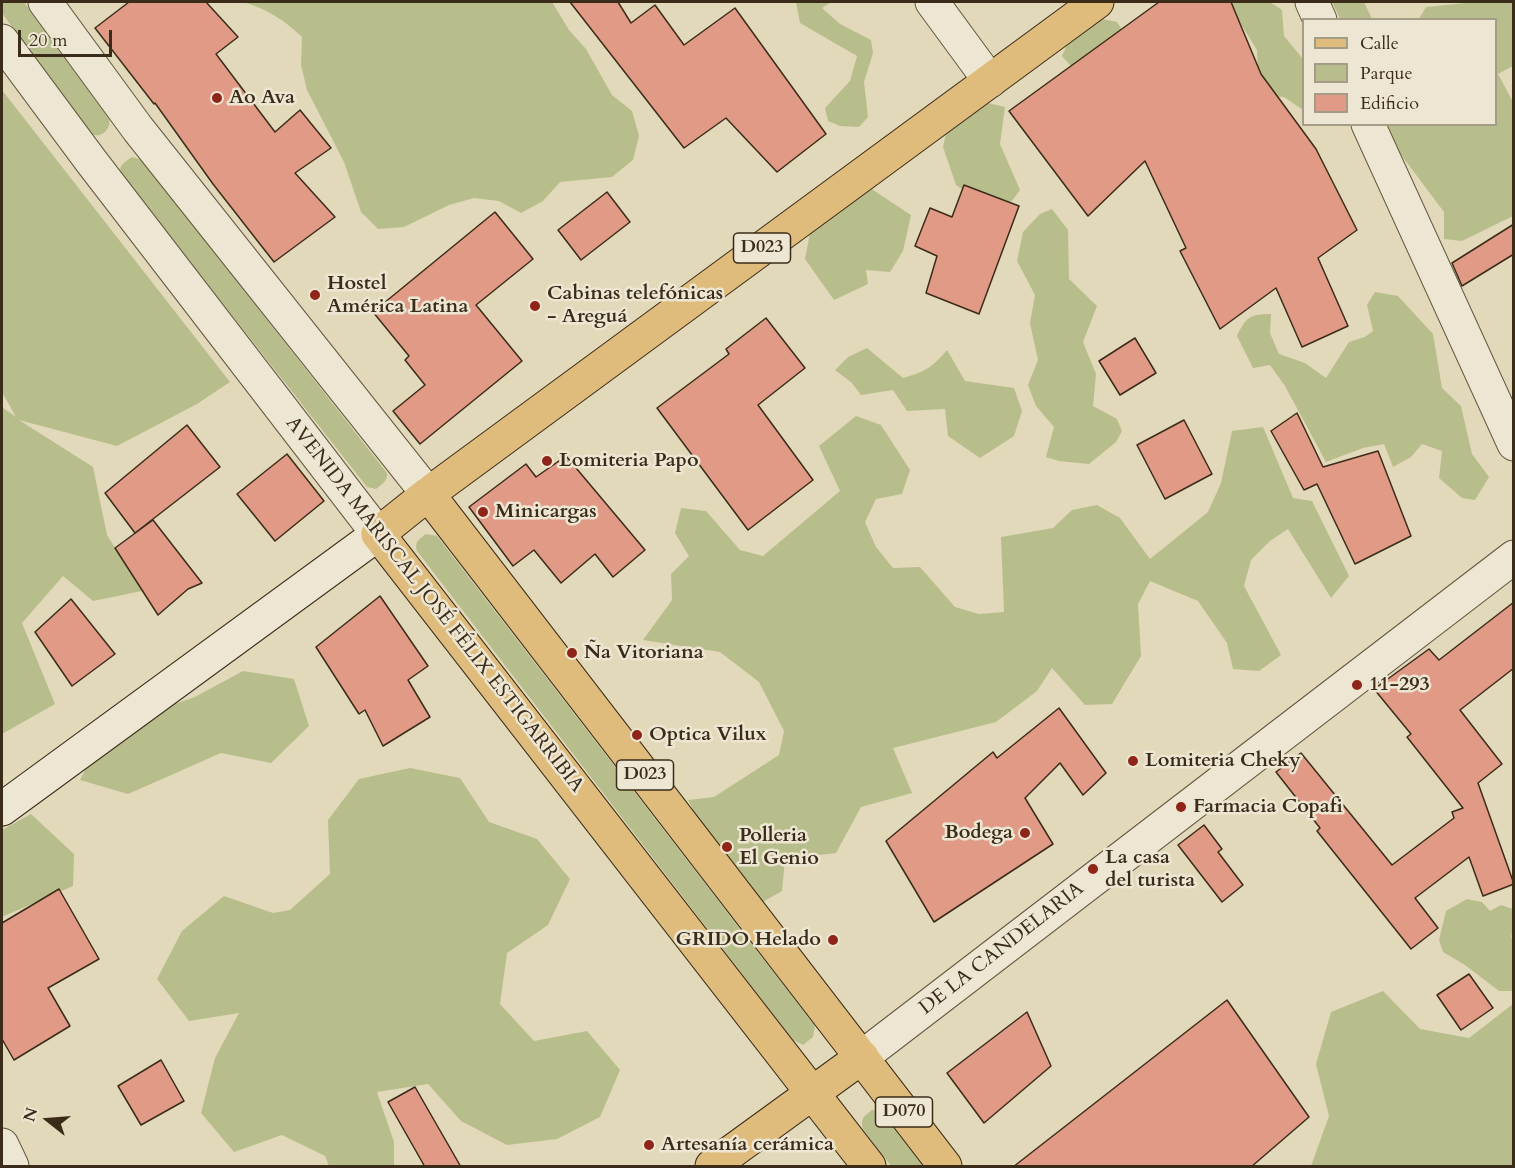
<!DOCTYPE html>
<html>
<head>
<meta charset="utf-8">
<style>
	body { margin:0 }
	#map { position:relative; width:1515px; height:1168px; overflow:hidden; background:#e1d9b9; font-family:Cardo,serif }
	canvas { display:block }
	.frame { position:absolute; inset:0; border:3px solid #3b2c19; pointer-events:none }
	.legend { position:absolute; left:1302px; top:18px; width:195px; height:108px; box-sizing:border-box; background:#ece6d2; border:2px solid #a59c88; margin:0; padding:8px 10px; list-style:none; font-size:18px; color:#3b2c19 }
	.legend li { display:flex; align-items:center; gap:12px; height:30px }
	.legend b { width:30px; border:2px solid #a59c88 }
	.north { position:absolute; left:18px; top:1090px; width:60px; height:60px; -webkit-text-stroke:4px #ece6d2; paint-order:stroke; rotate:287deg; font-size:16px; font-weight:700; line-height:24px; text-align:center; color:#3b2c19 }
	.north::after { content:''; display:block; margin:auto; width:21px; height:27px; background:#3b2c19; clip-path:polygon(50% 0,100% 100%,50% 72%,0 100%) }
	.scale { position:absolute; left:18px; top:30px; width:94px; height:27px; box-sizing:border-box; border:3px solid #3b2c19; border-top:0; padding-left:8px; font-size:18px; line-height:21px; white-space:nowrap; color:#3b2c19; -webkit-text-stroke:4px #ece6d2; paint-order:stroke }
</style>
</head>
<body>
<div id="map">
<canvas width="1515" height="1168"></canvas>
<div class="frame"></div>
<ul class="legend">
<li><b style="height:8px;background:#e0bc7c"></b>Calle</li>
<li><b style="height:16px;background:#b8be8b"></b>Parque</li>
<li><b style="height:16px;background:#e19a86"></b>Edificio</li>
</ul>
<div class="north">N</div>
<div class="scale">20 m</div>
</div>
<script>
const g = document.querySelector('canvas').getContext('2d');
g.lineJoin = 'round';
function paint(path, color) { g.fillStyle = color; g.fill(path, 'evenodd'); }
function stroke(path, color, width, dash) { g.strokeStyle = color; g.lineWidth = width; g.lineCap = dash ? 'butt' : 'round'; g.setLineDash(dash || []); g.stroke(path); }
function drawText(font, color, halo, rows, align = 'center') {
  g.font = font + ' Cardo,serif'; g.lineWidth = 5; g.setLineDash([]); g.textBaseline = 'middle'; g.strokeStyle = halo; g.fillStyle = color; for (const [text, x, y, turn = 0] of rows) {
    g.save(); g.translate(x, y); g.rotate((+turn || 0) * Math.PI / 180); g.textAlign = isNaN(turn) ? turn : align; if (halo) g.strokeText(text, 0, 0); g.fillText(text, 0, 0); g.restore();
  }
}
paint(new Path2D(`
	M2,2H24L109,118C112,130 99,141 88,132L2,13Z
	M243,2H552L569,30L586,49L612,95L632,111L639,136L633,160L612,177L560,182L543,201L521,213L499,201L474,198L449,205L404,227L378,229L361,212L344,162L307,90L301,65L302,37C284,20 267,9 243,2Z
	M796,2H831L822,8L840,24L871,40L873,53L864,82L868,117L859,127L840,126L828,121L825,108L850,81L857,56L800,23Z
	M1206,2H1270L1282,10L1284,36L1303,59V110L1284,97L1259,95L1257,50L1238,19L1215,13Z
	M1332,2H1364L1372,19H1340Z
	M1476,2H1513V66L1498,74L1513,102V216L1462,241L1444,239V212L1399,152L1388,125L1496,124V20L1419,19L1426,7Z
	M1093,17L1117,22L1153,76L1110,111L1062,56L1072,34Z
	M2,90L230,382L197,404L117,446L19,420L93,467L107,535L142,591L93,601L63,576L22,623L55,704L2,734V407L16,417L2,392Z
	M967,98L1005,107L1000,144L1020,190L1012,201L1000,203L974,197L956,185L943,147L949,121Z
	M132,157L142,160L387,473C388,481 382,484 376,489L367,487L121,174C118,165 125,162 132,157Z
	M867,186L911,215L903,251L890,272L866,270L868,284L834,300L805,259L810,233Z
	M1052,209L1068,230L1069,279L1097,306L1083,342L1096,374L1093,406L1117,419L1122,431L1116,442L1089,464L1059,461L1046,457L1054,427L1036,406L1028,385L1038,360L1030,323L1035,295L1017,261L1023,232L1040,214Z
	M1375,292L1398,296L1433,334L1442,388L1461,406L1472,454L1489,477L1475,500L1462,498L1439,478L1442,451L1422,444L1411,457L1393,467L1384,444L1363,448L1326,462L1285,386L1270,365L1253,368L1237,336C1246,317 1250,314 1271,314L1270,333L1279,354L1305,363L1326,378L1349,342L1365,337L1373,331L1367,305Z
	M867,348L903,378C924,372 932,368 947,350L965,381L1014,388L1022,411L1014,436L980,458L948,436L945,409L907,411L893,390L861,395L852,383L835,370L848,357Z
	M856,416L881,425L910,470L902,494L876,499L865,522L876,547L893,568L920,567L955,607L979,614L1004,612L1001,537L1053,528L1072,510L1097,505L1120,518L1150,559L1208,512L1221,483L1232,431L1263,427L1293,498L1312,501L1349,576L1331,598L1288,529L1270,541L1251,560L1244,586L1281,655L1259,671L1233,669L1227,643L1198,601L1150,581L1138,604L1141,656L1112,704L1085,705L1052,668L1037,691L996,722L893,748L912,793L861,807L836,853L785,859L782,891L759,904L748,880L724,867L688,800L714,797L779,755L784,731L759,682L720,652L643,640L672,600L671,574L689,556L675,533L681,508L706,511L740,550L763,556L840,491L819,446Z
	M426,534L437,536L815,1026L813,1037L803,1045L793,1040L417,551C414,542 419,539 426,534Z
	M243,671L294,679L309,726L271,763L221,753L128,794L80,780L100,740L145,714L195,697Z
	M410,768L460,778L489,822L537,839L570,879L548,925L507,953L500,1004L534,1041L587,1031L620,1070L600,1117L557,1139L507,1145L461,1121L428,1084L377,1092L394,1142V1166H329L325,1156L282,1135L234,1152L201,1113L215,1058L239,1013L189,1021L157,979L182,931L224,896L273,913L290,910L330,874L328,820L359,779Z
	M31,814L74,854L73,886L2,917V830Z
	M1467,899L1482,902L1490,911L1501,905L1513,909V931L1511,937L1514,939L1513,991H1499L1465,965L1443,952L1439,940L1446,911Z
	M1383,991L1420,1029L1469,1038L1513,1004V1166H1311L1329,1116L1316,1064L1331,1012Z
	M872,1110H878L885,1114L925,1166H891L863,1129C860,1119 864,1116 872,1110Z`), '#b8be8b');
const building = new Path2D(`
	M129,2H206L238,37L216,54L275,132L300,110L331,148L295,173L335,217L274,262L213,184L155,103L154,104L95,28Z
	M570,2H618L631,23L655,5L684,45L735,8L826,134L777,172L726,118L684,148Z
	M1159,2H1231L1261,74L1316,149L1357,230L1318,258L1348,326L1302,347L1276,288L1220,329L1180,251L1186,248L1145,161L1088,216L1009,111Z
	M964,185L1019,206L979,314L926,293L937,256L915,246L930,208L952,217Z
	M607,192L630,222L581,260L558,230Z
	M495,212L533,259L476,305L522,361L420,444L393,411L425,385L405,360L409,356L373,312Z
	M1514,224V254L1462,286L1452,263Z
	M766,318L805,368L758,405L813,480L748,530L657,408L729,354L726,349Z
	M1135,338L1156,373L1120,395L1099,361Z
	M1297,413L1323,467L1378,451L1411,536L1355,564L1317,484L1304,490L1271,431Z
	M1184,420L1212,474L1165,499L1137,445Z
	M187,425L220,467L135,533L105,493Z
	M287,454L324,501L275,541L237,494Z
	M566,456L645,550L613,577L595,554L561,583L534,550L513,566L469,507L526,464L536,477Z
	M153,520L202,583L188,589L158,615L115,548Z
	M380,596L428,666L408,680L430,717L383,746L365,710L359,714L316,647Z
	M71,599L115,654L72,686L35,632Z
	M1514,602V668L1460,710L1502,764L1478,783L1514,884L1483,896L1469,857L1415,898L1438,928L1411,949L1317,831L1320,828L1276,772L1301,753L1392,865L1454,818L1452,812L1463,808L1407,737L1411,734L1374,689L1429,649L1439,660Z
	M1059,708L1106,773L1083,795L1060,763L1025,798L1053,844L934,922L886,841L993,752L997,758Z
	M1204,825L1222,849L1218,852L1243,885L1222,902L1178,845Z
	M59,889L99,959L48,988L70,1026L14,1060L2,1039V923Z
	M1469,974L1493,1008L1461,1030L1437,995Z
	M1227,1000L1309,1117L1251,1167H1013Z
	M1027,1012L1051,1066L984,1123L947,1073Z
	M161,1060L184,1101L141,1125L118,1086Z
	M415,1087L461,1167H425L388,1102Z`);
paint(building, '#e19a86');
stroke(building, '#3b2c19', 1.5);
const street = new Path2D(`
	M45,2L138,129L428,494
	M932,2L990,81
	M1312,2L1320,20
	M2,41L91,161L378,534
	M1368,124L1514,444
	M862,1057L1514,557
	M2,1145L12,1166`);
const secondary = new Path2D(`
	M2,809L378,534`);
const primary = new Path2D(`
	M428,494L945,1166
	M712,1166L862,1057
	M869,1166L378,534L428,494L1097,2`);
stroke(street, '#645741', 35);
stroke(secondary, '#3b2c19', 35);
stroke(primary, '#3b2c19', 35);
stroke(street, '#ece6d2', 33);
stroke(secondary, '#ece6d2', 33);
stroke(primary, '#e0bc7c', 33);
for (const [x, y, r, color] of [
	[217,98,6,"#8f2418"],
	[315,295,6,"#8f2418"],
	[535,306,6,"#8f2418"],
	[547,461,6,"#8f2418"],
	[483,512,6,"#8f2418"],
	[572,653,6,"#8f2418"],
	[1357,685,6,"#8f2418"],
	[637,735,6,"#8f2418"],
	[1133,761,6,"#8f2418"],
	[1181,807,6,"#8f2418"],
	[1025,833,6,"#8f2418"],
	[727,847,6,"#8f2418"],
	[1093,869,6,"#8f2418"],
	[833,940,6,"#8f2418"],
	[649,1145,6,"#8f2418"]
]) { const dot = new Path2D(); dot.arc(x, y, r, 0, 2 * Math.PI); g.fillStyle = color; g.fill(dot); stroke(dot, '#ece6d2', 2); }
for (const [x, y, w] of [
	[762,248,57],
	[645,775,57],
	[904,1112,57]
]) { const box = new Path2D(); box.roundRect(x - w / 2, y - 15, w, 30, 4.5); g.fillStyle = '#ece6d2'; g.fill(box); stroke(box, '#3b2c19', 1.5); }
drawText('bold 18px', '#3b2c19', null, [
	["D023",762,248],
	["D023",645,775],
	["D070",904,1112]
]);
drawText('bold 20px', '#3b2c19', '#ece6d2', [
	["Ao Ava",229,98],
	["Hostel",327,284],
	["América Latina",327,307],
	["Cabinas telefónicas",547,294],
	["- Areguá",547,317],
	["Lomiteria Papo",559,461],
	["Minicargas",495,512],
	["Ña Vitoriana",584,653],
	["11-293",1369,685],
	["Optica Vilux",649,735],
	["Lomiteria Cheky",1145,761],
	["Farmacia Copafi",1193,807],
	["Bodega",1013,833,"right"],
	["Polleria",739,836],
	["El Genio",739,859],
	["La casa",1105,858],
	["del turista",1105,881],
	["GRIDO Helado",821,940,"right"],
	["Artesanía cerámica",661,1145]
], 'left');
drawText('20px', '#3b2c19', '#ece6d2', [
	["AVENIDA MARISCAL JOSÉ FÉLIX ESTIGARRIBIA",434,605,52],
	["DE LA CANDELARIA",1002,949,-38]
]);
</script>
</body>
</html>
